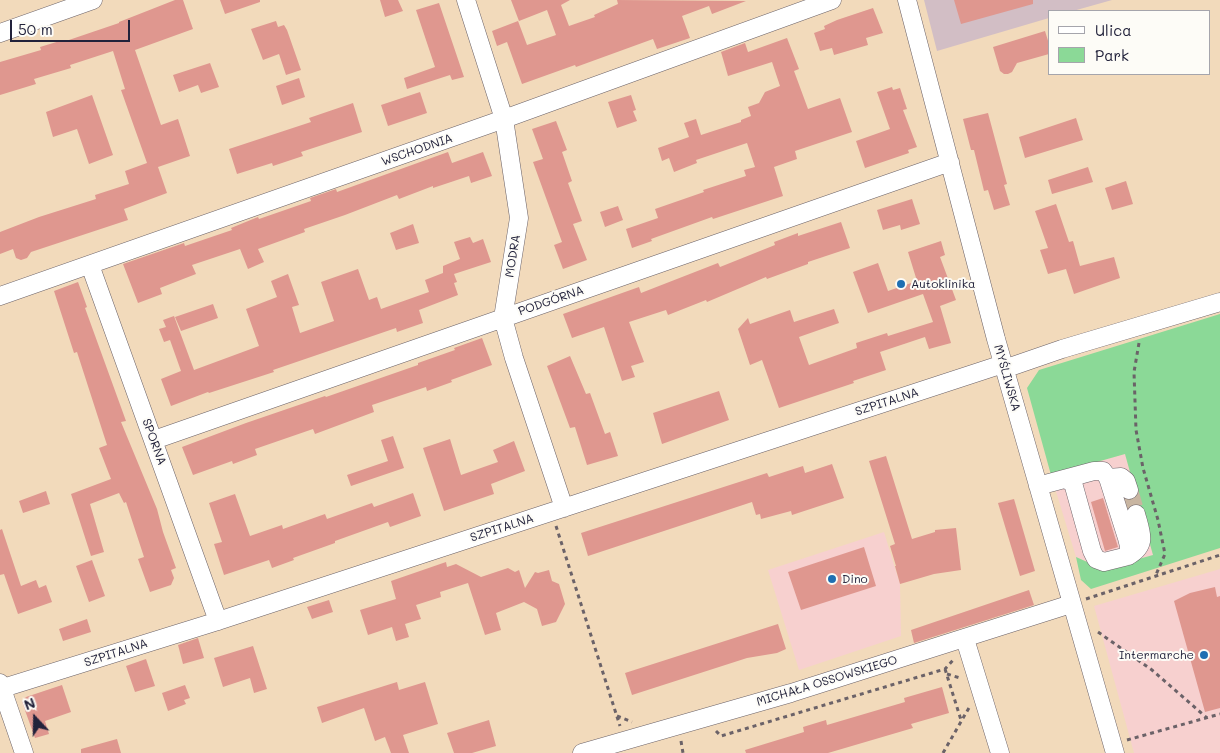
<!DOCTYPE html>
<html>
<head>
<meta charset="utf-8">
<style>
	body { margin:0 }
	#map { position:relative; width:1220px; height:753px; overflow:hidden; background:#f2dabb; font-family:Mali,sans-serif }
	canvas { display:block }
	.legend { position:absolute; left:1048px; top:10px; width:162px; height:65px; box-sizing:border-box; background:#fdfcf7; border:1px solid #a5a5ac; margin:0; padding:6px 9px; list-style:none; font-size:15px; color:#22223b }
	.legend li { display:flex; align-items:center; gap:10px; height:25px }
	.legend b { width:25px; border:1px solid #a5a5ac }
	.north { position:absolute; left:10px; top:693px; width:50px; height:50px; -webkit-text-stroke:4px #fdfcf7; paint-order:stroke; rotate:339deg; font-size:14px; font-weight:700; line-height:20px; text-align:center; color:#22223b }
	.north::after { content:''; display:block; margin:auto; width:18px; height:22px; background:#22223b; clip-path:polygon(50% 0,100% 100%,50% 72%,0 100%) }
	.scale { position:absolute; left:10px; top:20px; width:120px; height:22px; box-sizing:border-box; border:2px solid #22223b; border-top:0; padding-left:6px; font-size:15px; line-height:18px; white-space:nowrap; color:#22223b; -webkit-text-stroke:4px #fdfcf7; paint-order:stroke }
</style>
</head>
<body>
<div id="map">
<canvas width="1220" height="753"></canvas>
<ul class="legend">
<li><b style="height:6px;background:#fff"></b>Ulica</li>
<li><b style="height:14px;background:#8bd997"></b>Park</li>
</ul>
<div class="north">N</div>
<div class="scale">50 m</div>
</div>
<script>
const g = document.querySelector('canvas').getContext('2d');
g.lineJoin = 'round';
function paint(path, color) { g.fillStyle = color; g.fill(path, 'evenodd'); }
function stroke(path, color, width, dash) { g.strokeStyle = color; g.lineWidth = width; g.lineCap = dash ? 'butt' : 'round'; g.setLineDash(dash || []); g.stroke(path); }
function drawText(font, color, halo, rows, align = 'center') {
  g.font = font + ' Mali,sans-serif'; g.lineWidth = 4; g.setLineDash([]); g.textBaseline = 'middle'; g.strokeStyle = halo; g.fillStyle = color; for (const [text, x, y, turn = 0] of rows) {
    g.save(); g.translate(x, y); g.rotate((+turn || 0) * Math.PI / 180); g.textAlign = isNaN(turn) ? turn : align; if (halo) g.strokeText(text, 0, 0); g.fillText(text, 0, 0); g.restore();
  }
}
paint(new Path2D(`
	M1125,454L1153,555L1103,569L1076,557L1051,475Z
	M884,532L900,584L901,636L799,670L768,570Z
	M1220,569V753H1134L1094,606Z`), '#f7d0cf');
paint(new Path2D(`
	M924,0H1112L1073,11H1049V18L937,51Z`), '#d2bec5');
paint(new Path2D(`
	M1220,314V548L1091,589L1081,580L1076,557L1103,569L1153,555L1125,454L1051,475L1027,388L1039,370Z`), '#8bd997');
paint(new Path2D(`
	M175,0H183L193,29L135,50L161,125L178,119L190,156L158,167L167,193L124,209L128,220L31,252L27,258L21,260L16,258L13,249L0,254V232L39,217L96,199L95,195L129,184L125,171L147,163L121,90L125,89L113,51L70,65L71,68L34,79L36,84L0,95V62L41,50L40,47L63,40V42L119,23V22Z
	M220,0H260V2L225,14Z
	M380,0H398L403,11L385,17Z
	M511,0H570L561,5L569,26L595,17L594,15L618,4L617,0L746,1L712,14L709,6L682,16L690,38L657,49L653,39L576,67L575,65L522,84L507,42L497,46L492,31L518,21L527,45L556,35L547,10L519,21Z
	M954,0H1033V4L961,24Z
	M439,3L464,77L452,80L450,75L407,89L404,78L435,67L416,10Z
	M873,8L883,33L866,38L868,45L834,55L832,48L820,51L814,33L825,29L824,26L837,20Z
	M276,21L278,27L284,25L287,30L301,70L286,75L279,54L263,60L251,29Z
	M1045,31L1049,44V54L1017,63L1012,72L1008,74H1004L1000,71L993,47Z
	M787,38L799,69L794,71L808,109L840,98L852,132L795,151L797,159L774,167L783,196L713,219L712,217L651,239L652,241L632,248L626,229L658,218L655,209L704,192L703,190L746,176L744,170L755,167L747,143L696,160L697,163L674,172L669,158L662,161L658,148L689,137L684,123L696,119L701,135L741,122V120L751,116L748,107L759,103L765,92L780,86L772,62L728,76L721,52L745,43L748,52Z
	M210,63L219,87L201,93L198,85L179,92L173,75Z
	M299,78L305,97L282,105L276,86Z
	M892,87L893,90L900,88L907,109L903,110L917,147L908,150L909,153L865,168L856,141L890,129L877,92Z
	M420,92L427,113L388,126L381,105Z
	M92,95L113,155L89,164L77,129L53,137L46,112Z
	M631,95L636,110L633,111L637,121L617,128L608,102Z
	M353,103L362,132L301,152L303,156L273,166L272,163L237,174L229,149L311,122L309,118Z
	M988,113L1007,184L1004,185L1010,205L994,210L988,190L984,191L974,150H971L963,119Z
	M1076,118L1083,140L1025,158L1019,137Z
	M556,121L567,150L562,152L572,181L568,183L582,221L573,224L587,260L563,269L554,245L562,242L533,162L543,159L532,129Z
	M448,152L452,163L483,152L492,176L471,183L469,176L433,188V186L399,199L397,195L345,215L304,229L305,232L258,249L264,262L248,269L240,249L192,265L196,274L160,288L162,294L138,303L123,264L184,243L185,246L232,230L231,228L258,217L259,219L311,201L310,198L336,189L337,192Z
	M1088,167L1093,182L1052,194L1048,180Z
	M1126,181L1133,204L1112,210L1105,188Z
	M912,199L920,224L901,230L900,225L883,230L877,210Z
	M1056,204L1069,242L1073,241L1080,266L1114,257L1120,278L1074,294L1066,269L1048,274L1040,250L1048,248L1035,211Z
	M618,206L623,220L605,227L600,212Z
	M841,222L850,248L808,262V264L767,279L766,277L707,302L706,300L668,315L666,310L629,322L644,362L631,366L635,377L622,381L604,327L572,338L563,314L639,287L641,293L718,263L720,267L775,245L774,242L798,233V236Z
	M413,224L419,243L396,250L390,233Z
	M470,237L473,243L483,239L491,262L454,274L457,282L454,283L458,295L419,310L423,323L397,332L396,328L273,370L274,372L209,393L208,392L171,406L161,379L181,371L170,340L164,342L159,329L166,327L163,320L174,316L194,370L259,346L246,309L277,297L271,281L288,274L299,305L292,307L300,333L334,321L321,282L358,269L369,300L377,297L381,309L429,292L425,280L443,273V266L460,259L454,242Z
	M941,241L945,255L940,257L956,300L940,306L951,343L929,349L925,337L880,352L886,370L853,381L854,383L779,408L762,360L750,365L738,329L748,318L750,324L790,310L794,322L834,309L839,323L799,337L809,365L857,348L856,343L887,333L888,336L933,322L923,294L868,313L853,272L878,263L888,291L917,281L908,252Z
	M78,282L87,307L85,308L126,421L121,422L157,509L163,532L176,568L171,570L174,578L171,585L150,592L138,559L144,557L126,502L124,503L119,493L90,504L104,552L91,556L71,494L111,479L99,448L107,445L77,352L74,353L54,291Z
	M213,304L218,318L181,331L175,317Z
	M482,338L492,365L451,380L452,382L427,391L426,387L372,405L374,412L315,434L313,429L255,449L257,455L233,464L232,461L193,475L182,447L246,423L325,396L326,397L418,365V363L455,350L454,348Z
	M570,356L586,394L590,393L605,434L610,432L618,456L587,465L575,427L570,428L547,366Z
	M719,391L729,420L662,444L653,413Z
	M393,436L404,468L351,486L347,475L388,461L381,440Z
	M450,439L461,475L498,462L493,450L514,441L525,471L491,484L494,494L444,511L423,448Z
	M886,456L912,539L935,532V530L956,528L961,570L934,574L900,584L895,566H896L890,546L895,544L869,461Z
	M832,464L844,498L792,515L791,511L761,519L760,514L756,515L752,502L588,556L581,533L767,473L769,477L803,466L805,473Z
	M46,491L50,504L23,513L19,501Z
	M413,493L421,516L390,527L388,522L335,541V543L293,558L294,560L272,568L269,560L224,575L214,544L222,542L209,503L235,494L250,536L282,525L283,529L325,514L327,519L372,503L374,507Z
	M1103,498L1118,547L1105,551L1091,502Z
	M1014,499L1035,571L1020,576L998,503Z
	M2,529L21,586L36,580L39,588L46,585L52,602L18,614L4,574L0,575V530Z
	M864,547L876,586L801,610L788,572Z
	M92,560L105,596L89,602L76,566Z
	M446,562L447,567L456,564L481,577L508,568L515,572L519,570L525,588L535,572L538,573L549,570L552,581L559,584L565,604L556,622L542,626L537,609L524,602L496,613L501,630L485,635L468,583L440,592L441,597L416,605L421,619L405,624L409,637L396,641L392,627L368,635L360,610L396,599L391,581Z
	M1215,587L1217,597L1220,596V708L1205,712L1174,601L1190,593Z
	M1029,590L1034,605L914,643L911,630Z
	M329,600L333,612L312,619L307,607Z
	M87,619L91,632L63,641L59,629Z
	M778,624L786,649L777,653L747,658L632,695L625,673Z
	M198,638L204,658L183,664L178,645Z
	M253,646L267,689L254,693L250,678L223,687L214,658Z
	M146,659L155,686L135,692L126,666Z
	M397,682L399,690L425,682L438,724L403,735L409,753H391L385,737L375,741L364,708L322,723L317,707Z
	M62,685L71,712L45,721L49,734L35,738L22,702L26,697Z
	M185,685L190,698L184,700L186,704L168,711L162,693Z
	M942,687L949,713L911,724L913,728L828,753H746L745,750L804,732L803,727L826,720L827,725L905,702L904,698Z
	M489,720L496,746L472,753H454L447,733Z
	M117,739L121,753H81V749Z`), '#df978f');
stroke(new Path2D(`
	M1129,490L1136,514`), '#c8b5a1', 18, [18, 9]);
const minor = new Path2D(`
	M466,0L504,119L519,218L503,318L514,358L564,508
	M907,0L996,339L1115,753
	M0,33L93,0
	M90,265L218,621
	M0,296L504,119L832,0
	M1004,369L1062,349L1220,302
	M154,440L950,162
	M1108,478L1121,477L1126,481L1129,490
	M1038,486L1094,471H1103L1108,478L1127,538L1129,546L1128,556L1104,562L1096,559L1092,551L1073,483L1065,479
	M1128,556C1148,545 1141,533 1136,514
	M965,639L1000,753
	M0,683L24,753
	M0,689L218,621L1003,364
	M582,753L791,693L1071,604`);
stroke(minor, '#6b6268', 19);
stroke(new Path2D(`
	M1139,343L1134,372L1136,430L1143,468L1158,520L1165,554L1155,577
	M556,526L620,726
	M1086,599L1220,555
	M1098,632L1152,670L1207,718
	M945,669L961,720
	M947,674L960,678
	M617,716L632,722
	M716,731L721,736L945,669L954,659
	M1127,740L1220,714
	M681,741L683,753
	M943,753L970,706`), '#6b6268', 3, [4, 4]);
stroke(minor, '#fff', 18);
for (const [x, y, r, color] of [
	[901,284,5,"#1f6fb2"],
	[832,579,5,"#1f6fb2"],
	[1204,655,5,"#1f6fb2"]
]) { const dot = new Path2D(); dot.arc(x, y, r, 0, 2 * Math.PI); g.fillStyle = color; g.fill(dot); stroke(dot, '#fdfcf7', 2); }
drawText('12px', '#22223b', '#fdfcf7', [
	["WSCHODNIA",417,150,-19],
	["MODRA",513,256,-81],
	["PODGÓRNA",551,301,-19],
	["MYŚLIWSKA",1007,378,74],
	["SZPITALNA",887,402,-18],
	["SPORNA",154,442,70],
	["SZPITALNA",502,528,-18],
	["SZPITALNA",116,653,-18],
	["MICHAŁA OSSOWSKIEGO",827,681,-17]
]);
drawText('12px', '#22223b', '#fdfcf7', [
	["Autoklinika",911,284],
	["Dino",842,579],
	["Intermarche",1194,655,"right"]
], 'left');
</script>
</body>
</html>
